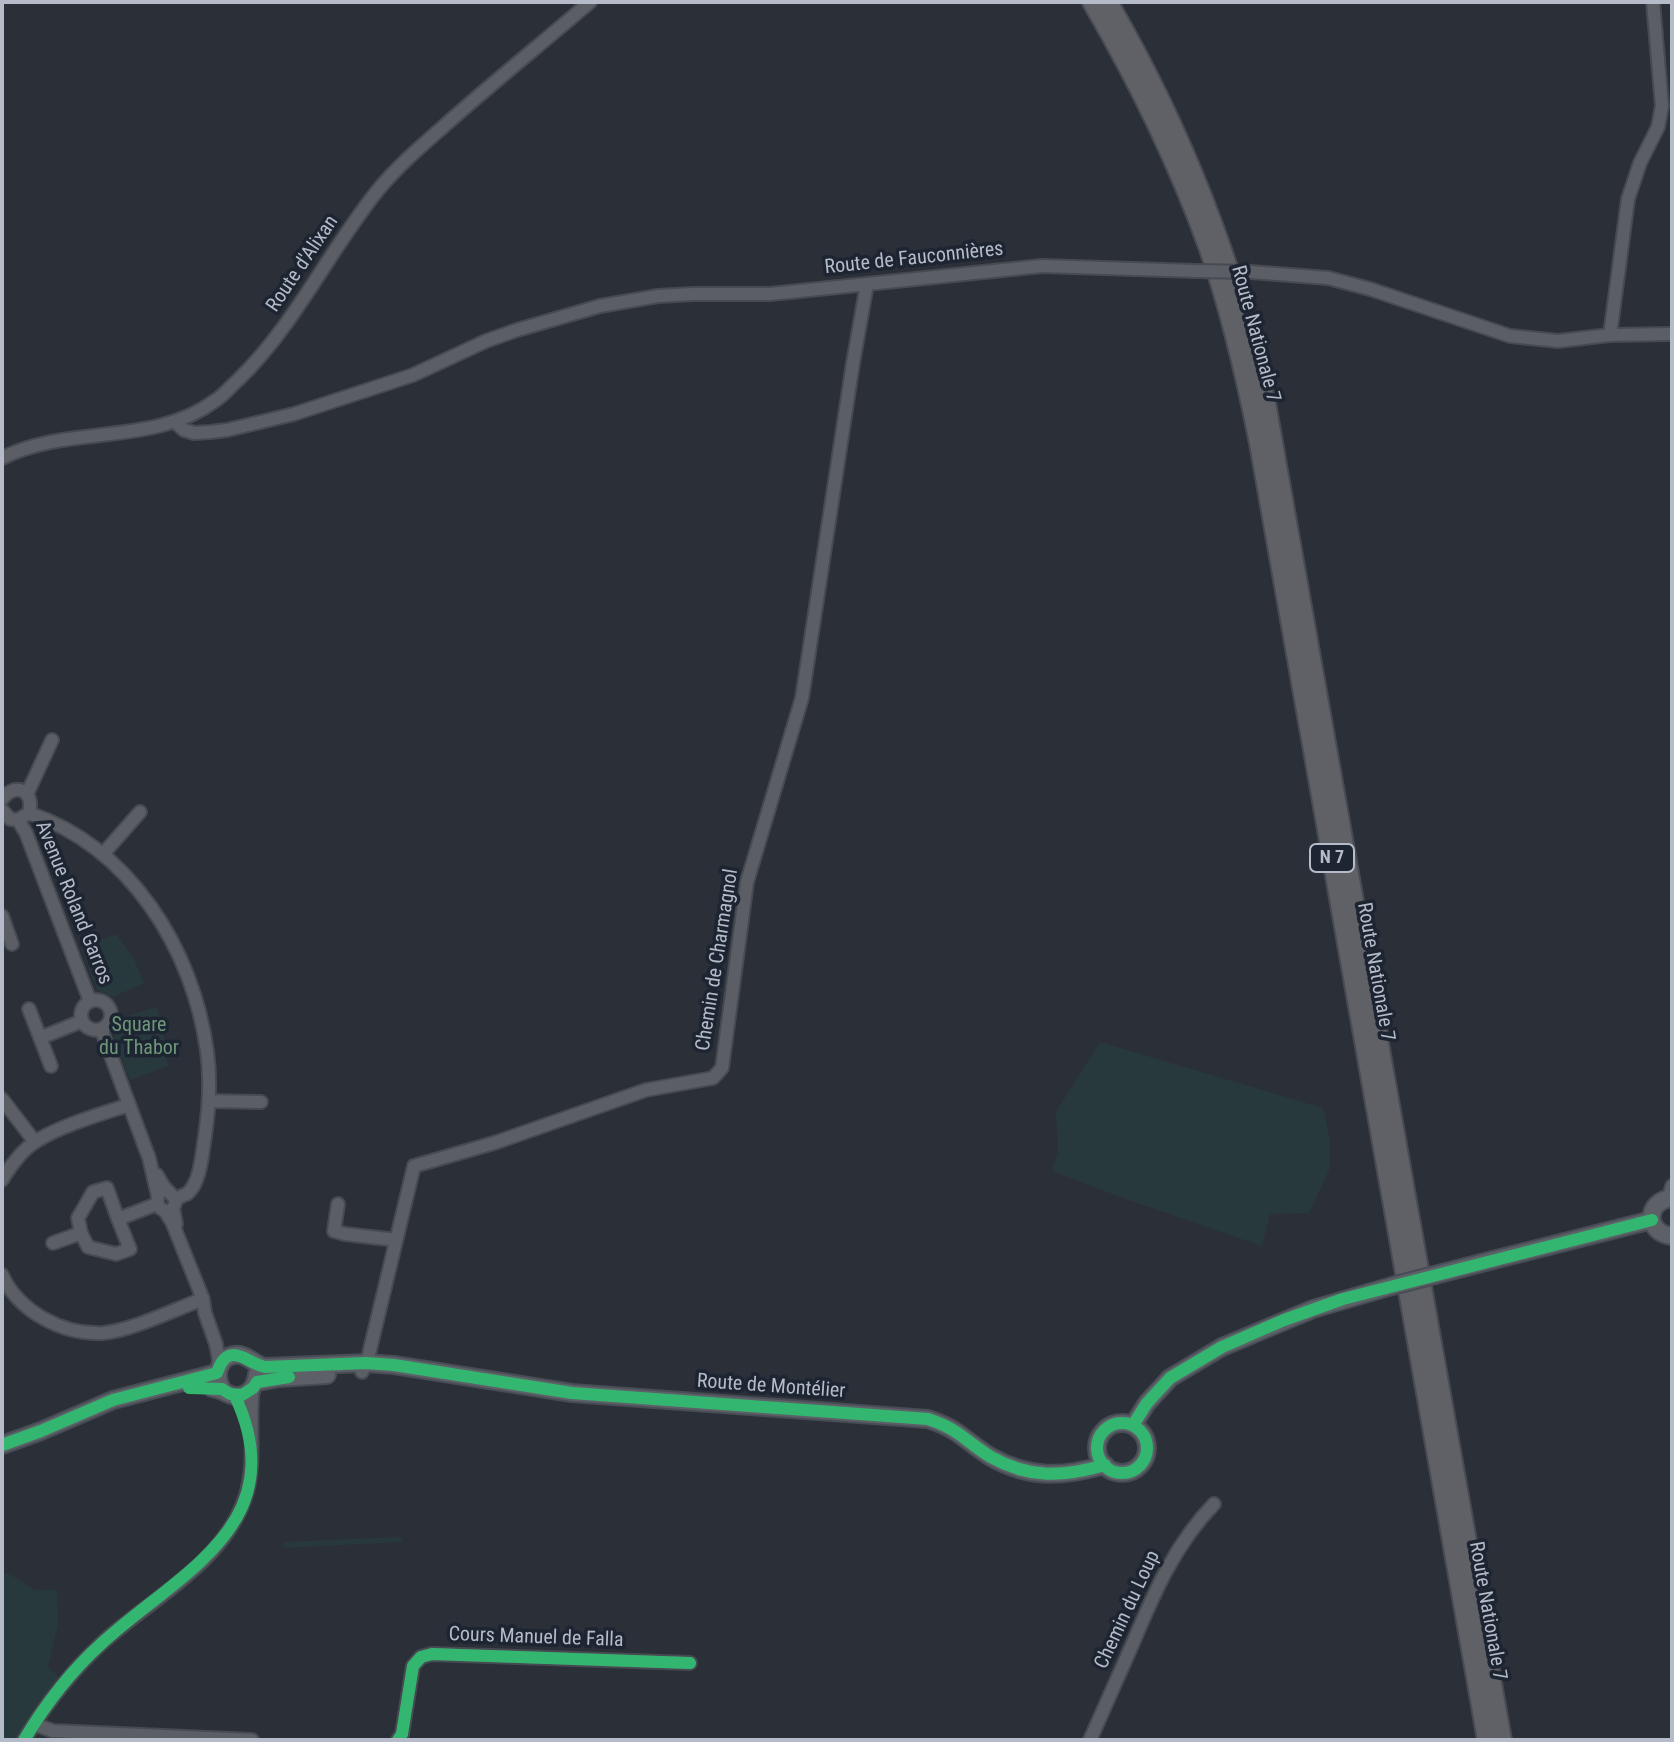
<!DOCTYPE html>
<html>
<head>
<meta charset="utf-8">
<style>
	body { margin:0 }
	#map { position:relative; width:1674px; height:1742px; overflow:hidden; background:#2b2f38; font-family:"Roboto Condensed",sans-serif }
	canvas { display:block }
	.frame { position:absolute; inset:0; border:4px solid #b5bbc8; pointer-events:none }
</style>
</head>
<body>
<div id="map">
<canvas width="1674" height="1742"></canvas>
<div class="frame"></div>
</div>
<script>
const g = document.querySelector('canvas').getContext('2d');
g.lineJoin = 'round';
function paint(path, color) { g.fillStyle = color; g.fill(path, 'evenodd'); }
function stroke(path, color, width, dash) { g.strokeStyle = color; g.lineWidth = width; g.lineCap = dash ? 'butt' : 'round'; g.setLineDash(dash || []); g.stroke(path); }
function drawText(font, color, halo, rows, align = 'center') {
  g.font = font + ' "Roboto Condensed",sans-serif'; g.lineWidth = 7; g.setLineDash([]); g.textBaseline = 'middle'; g.strokeStyle = halo; g.fillStyle = color; for (const [text, x, y, turn = 0] of rows) {
    g.save(); g.translate(x, y); g.rotate((+turn || 0) * Math.PI / 180); g.textAlign = isNaN(turn) ? turn : align; if (halo) g.strokeText(text, 0, 0); g.fillText(text, 0, 0); g.restore();
  }
}
paint(new Path2D(`
	M116,934L134,959L144,983L113,997L97,990L81,947Z
	M157,1007L165,1042L168,1066L130,1080L113,1037L124,1017Z
	M1100,1042L1323,1108L1330,1140V1168L1309,1213L1270,1214L1262,1246L1120,1197L1052,1171L1058,1153L1056,1112Z
	M401,1537L402,1541L400,1542L284,1548L283,1542Z
	M2,1572L13,1576L35,1590H57L58,1624L48,1667L59,1677L33,1710L15,1740H2Z`), '#28393d');
const minor = new Path2D(`
	M1251,272L1328,278L1370,289L1510,336L1558,341L1610,335L1672,334
	M1610,335L1628,199L1640,163L1658,127L1662,106L1653,2
	M175,422L184,430L194,433L210,432L227,430L294,414L413,375L486,341L517,330L600,306L658,296L693,294H770L1042,266L1196,271
	M2,458C69,424 154,447 216,400C224,395 231,386 238,380C295,325 328,252 378,190C397,167 420,147 443,127C491,84 541,44 590,2
	M27,794L52,740
	M2,799C16,781 35,791 29,813L18,820L10,819L2,810
	M29,813C130,847 193,949 207,1051C211,1079 209,1108 205,1136C202,1153 201,1182 187,1194C186,1194 177,1198 176,1199
	M18,820L26,833L90,1001
	M103,854L140,812
	M2,916L12,944
	M81 1015a15 15 0 1 1 30 0a15 15 0 1 1-30 0Z
	M29,1009L51,1066
	M101,1029L149,1158L158,1196L157,1204L160,1208L165,1211L172,1222L203,1299L205,1313L216,1344L220,1365
	M40,1038L82,1021
	M2,1099L35,1142
	M209,1101L261,1102
	M157,1175C160,1180 163,1187 167,1190C173,1197 179,1198 173,1208L176,1224
	M2,1180C11,1165 21,1151 35,1142C57,1127 103,1113 129,1105
	M1669,1198L1672,1186
	M338,1204L334,1231L345,1234L396,1240
	M81,1233L78,1218L93,1192L107,1188L118,1219L157,1204
	M53,1243L81,1233L88,1247L116,1254L130,1249L118,1219
	M2,1275C19,1312 63,1335 103,1333C130,1331 176,1309 203,1299
	M362,1372L368,1358L414,1166L494,1143L646,1090L713,1078L722,1068L747,882L802,698L853,363L867,284
	M34,1724L53,1731L252,1740
	M24,1740C45,1705 71,1672 101,1644C150,1599 222,1565 245,1498C257,1463 248,1424 253,1388
	M398,1740L402,1734L413,1666L421,1657L432,1654L690,1663
	M1090,1740C1104,1708 1119,1675 1133,1643C1154,1593 1175,1544 1214,1504`);
const major = new Path2D(`
	M1672,1198C1645,1201 1645,1233 1672,1236
	M1493,1260L1652,1220
	M257,1382L279,1378L327,1375
	M212,1388C221,1389 223,1392 231,1395C246,1400 256,1387 257,1374
	M222,1389C213,1374 220,1353 240,1355C250,1357 255,1365 265,1367L366,1363L394,1365L572,1393L928,1419C937,1422 947,1426 956,1432C968,1440 979,1450 991,1457C1030,1479 1063,1477 1105,1465
	M1097 1448a25 25 0 1 1 50 0a25 25 0 1 1-50 0Z
	M1133,1425L1147,1403L1170,1378L1222,1347L1313,1309L1392,1286
	M2,1445L41,1431L113,1400L217,1373`);
const highway = new Path2D(`
	M1092,2C1138,81 1178,163 1209,249C1231,312 1246,378 1259,443L1487,1740
	M1108,2C1182,129 1233,260 1266,403L1502,1740`);
stroke(minor, '#464a51', 16);
stroke(major, '#484c55', 20);
stroke(highway, '#484b53', 22);
stroke(minor, '#5b5e65', 12);
stroke(major, '#5d6067', 16);
stroke(highway, '#5f6166', 18);
const minorBridge = new Path2D(`
	M1196,271L1251,272`);
const majorBridge = new Path2D(`
	M1392,1286L1493,1260`);
stroke(minorBridge, '#464a51', 16, []);
stroke(majorBridge, '#484c55', 20, []);
stroke(minorBridge, '#5b5e65', 12);
stroke(majorBridge, '#5d6067', 16);
stroke(new Path2D(`
	M189,1388L222,1389L230,1394L242,1395L253,1388L257,1382L289,1377
	M1097 1448a25 25 0 1 1 50 0a25 25 0 1 1-50 0Z
	M1133,1425L1147,1403L1170,1378L1222,1347L1284,1320L1343,1299L1652,1220
	M2,1445L41,1431L113,1400L217,1373C228,1339 247,1363 265,1367L366,1363L394,1365L572,1393L928,1419C937,1422 947,1426 956,1432C968,1440 979,1450 991,1457C1030,1479 1063,1477 1105,1465
	M24,1740C45,1705 71,1671 101,1644C179,1572 295,1525 235,1396
	M398,1740L402,1734L413,1666L421,1657L432,1654L690,1663`), '#33b770', 12);
for (const [x, y, w] of [
	[1332,858,44]
]) { const box = new Path2D(); box.roundRect(x - w / 2, y - 14, w, 28, 6); g.fillStyle = '#1e2532'; g.fill(box); stroke(box, '#b5bbc8', 2); }
drawText('bold 18px', '#b5bbc8', null, [
	["N 7",1332,858]
]);
drawText('20px', '#b5bbc8', '#1e2532', [
	["Route de Fauconnières",914,259,-6],
	["Route d'Alixan",303,264,-56],
	["Route Nationale 7",1255,334,75],
	["Avenue Roland Garros",73,903,68],
	["Chemin de Charmagnol",718,960,-81],
	["Route Nationale 7",1375,972,80],
	["Route de Montélier",771,1387,4],
	["Chemin du Loup",1128,1610,-65],
	["Route Nationale 7",1487,1611,80],
	["Cours Manuel de Falla",536,1638,2]
]);
drawText('20px', '#6e977a', '#1e2532', [
	["Square",139,1026],
	["du Thabor",139,1049]
]);
</script>
</body>
</html>
